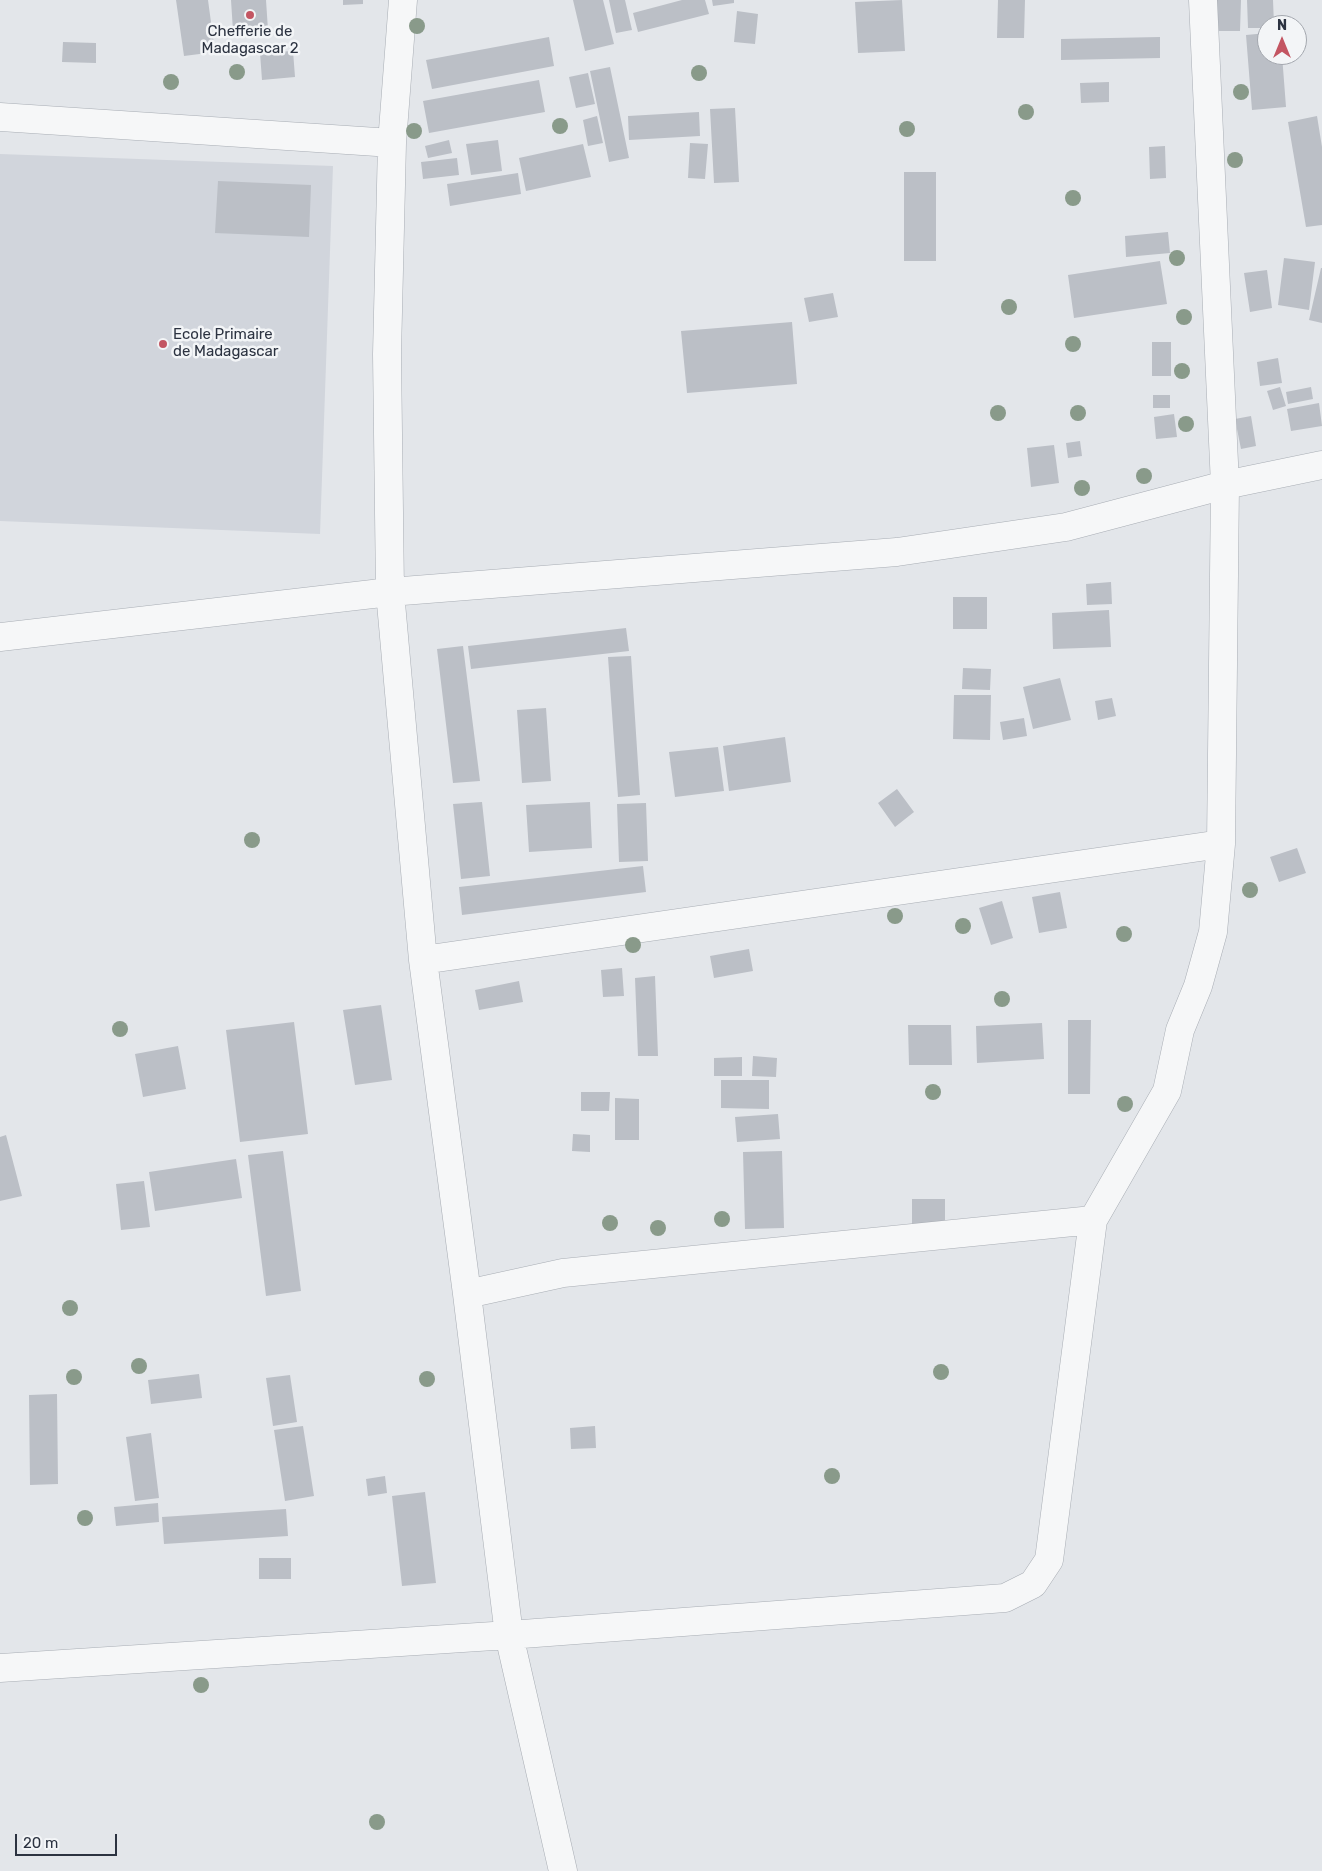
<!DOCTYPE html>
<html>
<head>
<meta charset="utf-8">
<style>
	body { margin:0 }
	#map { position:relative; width:1322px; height:1871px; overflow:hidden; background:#e3e6ea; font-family:Rubik,sans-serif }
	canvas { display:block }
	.north { position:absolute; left:1257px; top:15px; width:50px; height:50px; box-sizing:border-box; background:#f3f5f7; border:1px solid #a3a7ae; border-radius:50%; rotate:0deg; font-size:14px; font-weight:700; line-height:20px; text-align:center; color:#2c3341 }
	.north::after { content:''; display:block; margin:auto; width:18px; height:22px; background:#c35562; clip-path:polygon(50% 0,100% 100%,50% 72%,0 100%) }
	.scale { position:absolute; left:15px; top:1834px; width:102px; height:22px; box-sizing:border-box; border:2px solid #2c3341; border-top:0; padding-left:6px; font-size:15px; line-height:18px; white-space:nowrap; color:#2c3341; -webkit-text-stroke:4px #f3f5f7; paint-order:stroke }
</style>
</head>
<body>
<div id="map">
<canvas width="1322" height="1871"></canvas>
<div class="north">N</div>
<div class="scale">20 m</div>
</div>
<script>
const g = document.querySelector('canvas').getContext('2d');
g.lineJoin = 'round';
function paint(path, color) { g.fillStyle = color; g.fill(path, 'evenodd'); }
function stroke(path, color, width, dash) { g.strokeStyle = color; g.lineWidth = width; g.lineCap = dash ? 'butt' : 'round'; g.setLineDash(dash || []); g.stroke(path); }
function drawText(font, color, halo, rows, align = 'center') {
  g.font = font + ' Rubik,sans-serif'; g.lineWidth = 5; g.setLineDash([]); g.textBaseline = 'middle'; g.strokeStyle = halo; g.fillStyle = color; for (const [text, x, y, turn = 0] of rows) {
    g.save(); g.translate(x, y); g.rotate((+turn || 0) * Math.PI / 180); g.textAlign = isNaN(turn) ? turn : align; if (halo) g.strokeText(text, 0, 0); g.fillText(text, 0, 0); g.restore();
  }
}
paint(new Path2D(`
	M0,154L333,166L320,534L0,521Z`), '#d1d5dc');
paint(new Path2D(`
	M176,0H208L215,52L184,56Z
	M231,0H266L268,30L233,31Z
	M343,0H363V4L343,5Z
	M573,0H603L614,44L585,51Z
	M609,0H625L632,30L616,33Z
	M682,0H705L709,14L638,32L633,13Z
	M712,0H734V3L713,6Z
	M902,0L905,51L858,53L855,2Z
	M998,0H1025L1024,38H997Z
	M1217,0H1241L1240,31H1217Z
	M1247,0H1273L1274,25H1267V28H1248Z
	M737,11L758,14L755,44L734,42Z
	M1267,33V55H1282L1286,107L1252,110L1246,35Z
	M549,37L554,66L432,89L426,60Z
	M1160,37V58L1061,60V39Z
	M63,42L96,43V63L62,62Z
	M293,51L295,77L262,80L260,53Z
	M610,67L629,158L609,162L590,71Z
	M588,73L595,104L576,108L569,77Z
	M539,80L545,112L429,133L423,101Z
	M1109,82V102L1081,103L1080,83Z
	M735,108L739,182L714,183L710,109Z
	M699,112L700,136L629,140L628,116Z
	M597,116L603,143L588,146L583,120Z
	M1317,116L1322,147V225L1306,227L1288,122Z
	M449,140L452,153L428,158L425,146Z
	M498,140L502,171L471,175L466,144Z
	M690,143L708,144L705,179L688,178Z
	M583,144L591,177L526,191L519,158Z
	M1165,146L1166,178L1150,179L1149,147Z
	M457,158L459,175L423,179L421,162Z
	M904,172H936V261H904Z
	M518,173L521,194L450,206L447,184Z
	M218,181L311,185L309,237L215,233Z
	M1168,232L1170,253L1126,257L1125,236Z
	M1284,258L1315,262L1309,310L1278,305Z
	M1160,261L1167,304L1074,318L1068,275Z
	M1321,268H1322V323L1309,320Z
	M1267,270L1272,308L1250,312L1244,273Z
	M833,293L838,317L809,322L804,298Z
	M792,322L797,384L687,393L681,331Z
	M1152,342H1171V376H1152Z
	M1278,358L1282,383L1260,386L1257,362Z
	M1280,387L1286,406L1273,410L1267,391Z
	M1311,387L1313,399L1288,404L1286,392Z
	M1153,395H1170V408H1153Z
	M1319,403L1322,426L1291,431L1287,409Z
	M1174,414L1177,437L1156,439L1154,417Z
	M1251,416L1256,446L1241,449L1235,419Z
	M1080,441L1082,456L1068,458L1066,443Z
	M1054,445L1059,483L1031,487L1027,448Z
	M1111,582L1112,604L1087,605L1086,584Z
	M953,597H987V629H953Z
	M1109,610L1111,647L1053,649L1052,613Z
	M626,628L629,651L471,669L468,646Z
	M463,646L480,781L453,783L437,649Z
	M631,656L640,795L618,797L608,657Z
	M963,668L991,669L990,690L962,689Z
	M1060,678L1071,720L1033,729L1023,687Z
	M954,695H991L990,740L953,739Z
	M1112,698L1116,716L1098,720L1095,701Z
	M546,708L551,781L522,783L517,710Z
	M1024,718L1027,736L1003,740L1000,722Z
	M785,737L791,782L729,791L723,746Z
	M718,747L724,791L675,797L669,752Z
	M897,789L914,812L895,827L878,803Z
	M482,802L490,876L461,879L453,804Z
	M590,802L592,848L529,852L526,805Z
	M646,803L648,861L619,862L617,804Z
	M1297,848L1306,873L1279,882L1270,857Z
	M643,866L646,892L462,915L459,887Z
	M1060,892L1067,928L1039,933L1032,897Z
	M1002,901L1013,938L991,945L979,908Z
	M749,949L753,971L714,978L710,956Z
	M622,968L624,996L603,997L601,970Z
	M655,976L658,1056H638L635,978Z
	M519,981L523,1002L479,1010L475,990Z
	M381,1005L392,1080L355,1085L343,1010Z
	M1068,1020H1091L1090,1094H1068Z
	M294,1022L308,1134L240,1142L226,1030Z
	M1042,1023L1044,1059L977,1063L976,1026Z
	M908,1025H951L952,1065H909Z
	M178,1046L186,1089L143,1097L135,1054Z
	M753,1056L777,1058L776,1077L752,1076Z
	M742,1057V1076H714V1058Z
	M721,1080H769V1109L721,1108Z
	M581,1092H610L609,1111H581Z
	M615,1098L639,1099V1140H615Z
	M778,1114L780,1139L737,1142L735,1117Z
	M573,1134L590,1135V1152L572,1151Z
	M6,1135L22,1196L0,1201V1137Z
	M283,1151L301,1291L266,1296L248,1155Z
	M782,1151L784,1228L745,1229L743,1152Z
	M236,1159L242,1198L155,1211L149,1172Z
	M144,1181L150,1227L121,1230L116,1184Z
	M912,1199H945V1226H912Z
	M199,1374L202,1398L151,1404L148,1380Z
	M290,1375L297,1422L273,1426L266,1378Z
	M57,1394L58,1484L30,1485L29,1395Z
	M303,1426L314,1496L285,1501L274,1430Z
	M595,1426L596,1448L571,1449L570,1428Z
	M151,1433L159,1498L135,1501L126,1437Z
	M385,1476L387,1493L368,1496L366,1479Z
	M425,1492L436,1583L402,1586L392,1496Z
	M158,1503L159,1522L116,1526L114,1507Z
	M286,1509L288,1536L164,1544L162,1517Z
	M259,1558H291V1579H259Z`), '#bbbfc6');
const minor = new Path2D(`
	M403,0L392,143L387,354L390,592L423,960L467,1294L509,1635L563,1871
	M0,117L392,143
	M0,637L390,592L897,552L1066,527L1225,485L1322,465
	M423,960L1221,844
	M467,1294L563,1273L1093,1220
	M0,1668L509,1635L1005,1598L1033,1584L1049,1560L1093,1220L1167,1091L1180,1030L1198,986L1213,932L1221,844L1225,485L1203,0`);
stroke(minor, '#a8adb4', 29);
stroke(minor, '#f6f7f8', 28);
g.fillStyle = '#899a8a';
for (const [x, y] of [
	[417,26],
	[237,72],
	[699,73],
	[171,82],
	[1241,92],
	[1026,112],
	[560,126],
	[907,129],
	[414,131],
	[1235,160],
	[1073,198],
	[1177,258],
	[1009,307],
	[1184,317],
	[1073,344],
	[1182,371],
	[998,413],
	[1078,413],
	[1186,424],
	[1144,476],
	[1082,488],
	[252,840],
	[1250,890],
	[895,916],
	[963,926],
	[1124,934],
	[633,945],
	[1002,999],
	[120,1029],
	[933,1092],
	[1125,1104],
	[722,1219],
	[610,1223],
	[658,1228],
	[70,1308],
	[139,1366],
	[941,1372],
	[74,1377],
	[427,1379],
	[832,1476],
	[85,1518],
	[201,1685],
	[377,1822]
]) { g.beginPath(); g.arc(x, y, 8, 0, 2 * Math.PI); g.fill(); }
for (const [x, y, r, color] of [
	[250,15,5,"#c35562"],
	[163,344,5,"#c35562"]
]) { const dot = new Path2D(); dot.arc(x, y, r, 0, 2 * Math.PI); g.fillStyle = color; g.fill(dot); stroke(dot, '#f3f5f7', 2); }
drawText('15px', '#2c3341', '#f3f5f7', [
	["Chefferie de",250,32],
	["Madagascar 2",250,49],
	["Ecole Primaire",173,335,"left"],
	["de Madagascar",173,352,"left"]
]);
</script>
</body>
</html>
